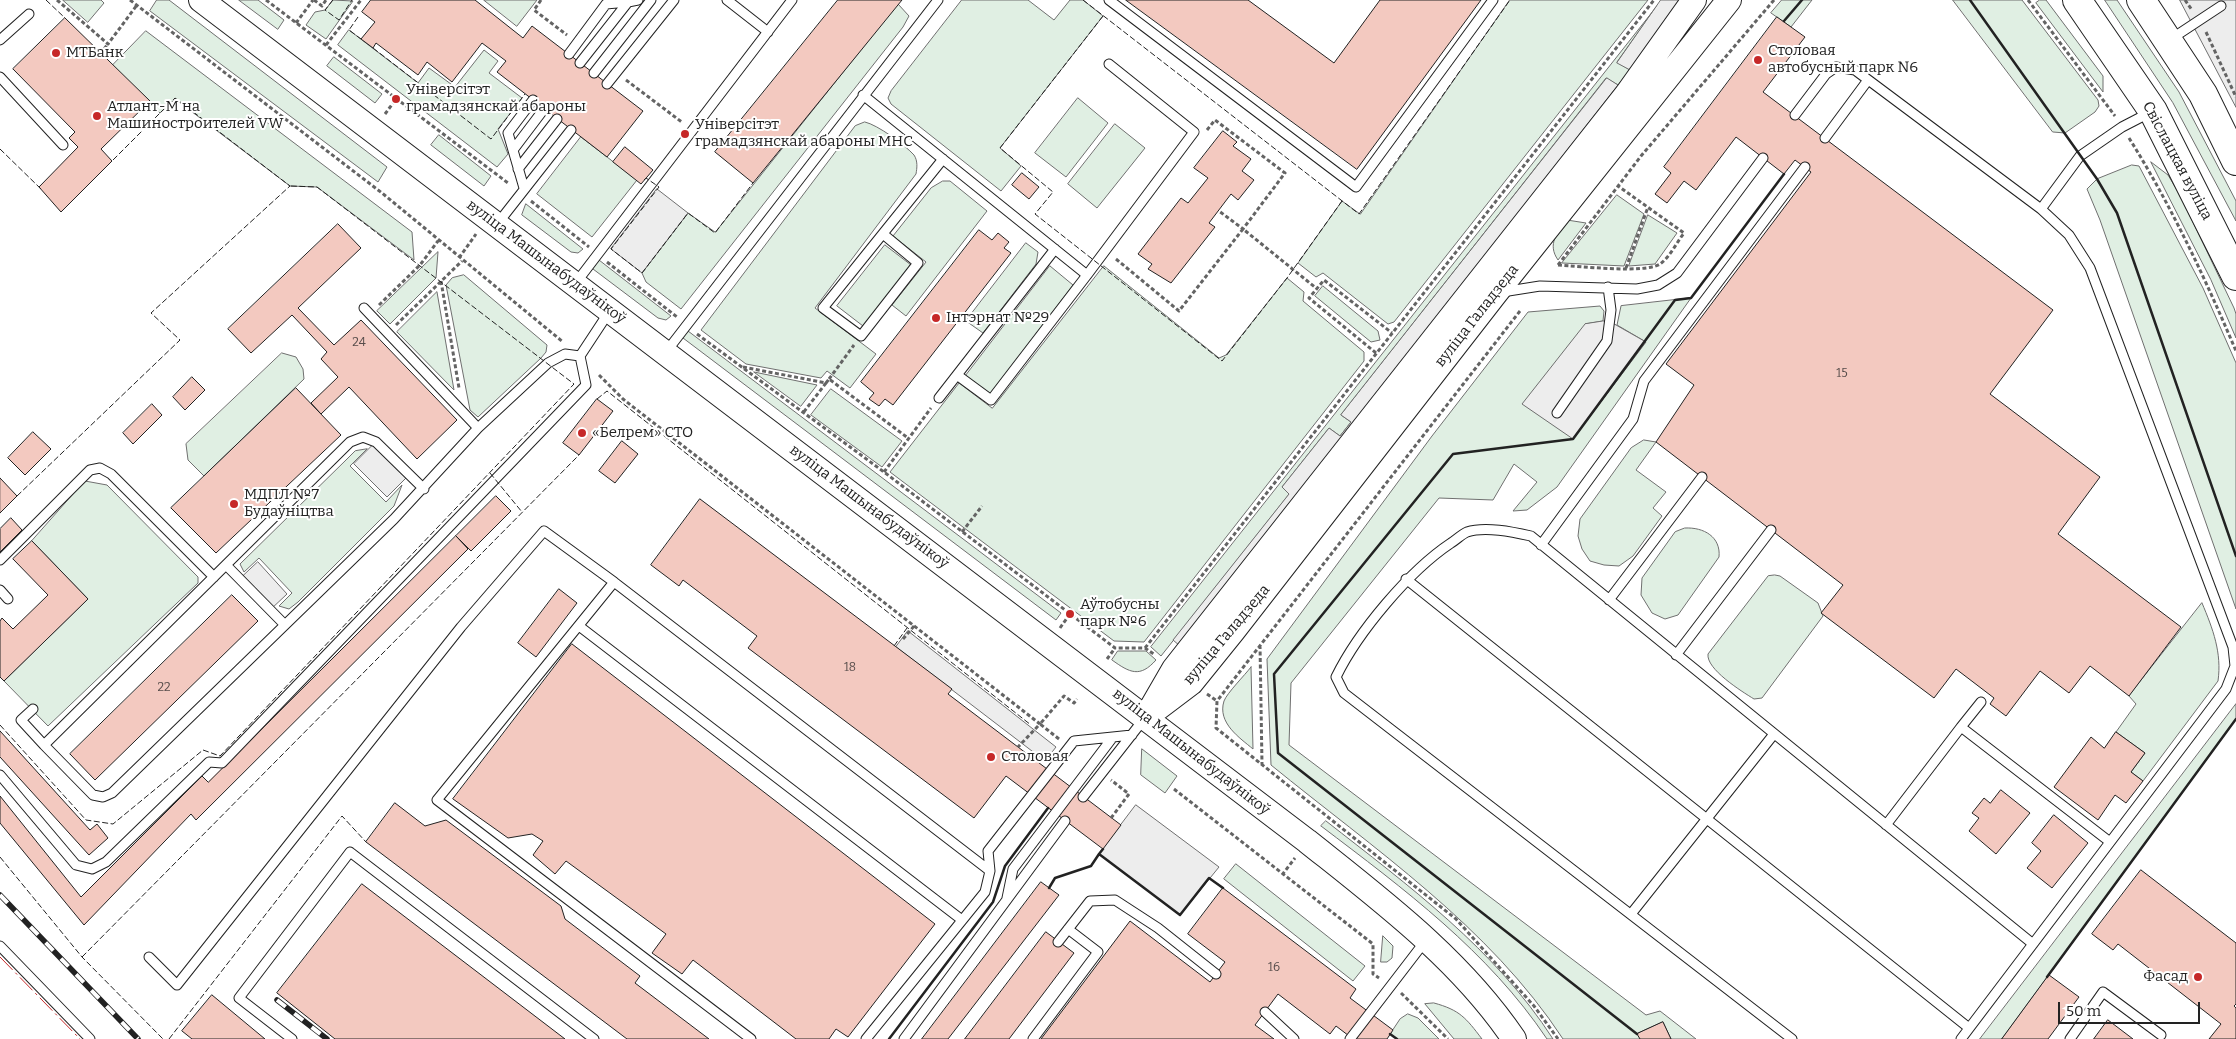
<!DOCTYPE html>
<html>
<head>
<meta charset="utf-8">
<style>
	body { margin:0 }
	#map { position:relative; width:2236px; height:1039px; overflow:hidden; background:#fff; font-family:Bitter,serif }
	canvas { display:block }
	.scale { position:absolute; left:2058px; top:1002px; width:142px; height:22px; box-sizing:border-box; border:2px solid #222; border-top:0; padding-left:6px; font-size:15px; line-height:18px; white-space:nowrap; color:#222; -webkit-text-stroke:4px #fff; paint-order:stroke }
</style>
</head>
<body>
<div id="map">
<canvas width="2236" height="1039"></canvas>
<div class="scale">50 m</div>
</div>
<script>
const g = document.querySelector('canvas').getContext('2d');
g.lineJoin = 'round';
function paint(path, color) { g.fillStyle = color; g.fill(path, 'evenodd'); }
function stroke(path, color, width, dash) { g.strokeStyle = color; g.lineWidth = width; g.lineCap = dash ? 'butt' : 'round'; g.setLineDash(dash || []); g.stroke(path); }
function drawText(font, color, halo, rows, align = 'center') {
  g.font = font + ' Bitter,serif'; g.lineWidth = 4; g.setLineDash([]); g.textBaseline = 'middle'; g.strokeStyle = halo; g.fillStyle = color; for (const [text, x, y, turn = 0] of rows) {
    g.save(); g.translate(x, y); g.rotate((+turn || 0) * Math.PI / 180); g.textAlign = isNaN(turn) ? turn : align; if (halo) g.strokeText(text, 0, 0); g.fillText(text, 0, 0); g.restore();
  }
}
const green = new Path2D(`
	M63,0H101L104,3L88,22Z
	M157,0H169L387,167L378,182L150,11Z
	M239,0H258L284,20L278,29Z
	M333,0L353,1L326,39L306,25L315,12L325,10Z
	M484,0H537L517,26Z
	M962,0H1028L1054,20L1070,0H1083L1103,16L1000,148L1021,166L1001,191L891,104L888,98L891,91Z
	M1510,0H1648L1394,322L1388,324L1323,273L1316,277L1298,263L1342,201L1360,214Z
	M1782,0H1812L1791,27L1771,13Z
	M1953,0H2022L2098,100L2099,106L2095,112L2065,133L2053,132Z
	M2040,0H2046L2103,76V92L2036,3Z
	M2105,0H2117L2179,92L2236,201V221L2173,103Z
	M898,4L909,16L903,27L681,309L646,282L642,273L688,213L715,232Z
	M1657,6L1617,62L1630,70L1618,85L1606,78L1341,415L1351,422L1340,436L1329,428L1282,487L1290,493L1161,656L1151,647Z
	M349,30L418,83L429,68L455,87L484,50L498,61L489,73L522,98L498,129L508,154L497,167L338,45Z
	M146,31L412,232L414,260L317,187L290,186L175,99L160,113L112,66Z
	M334,57L382,94L375,103L327,66Z
	M1078,98L1108,123L1066,177L1035,153Z
	M865,122C878,125 905,145 914,155C918,161 917,168 916,174L815,308L876,354L850,388L827,371L821,378L746,364L701,330L855,126Z
	M1115,124L1145,148L1097,208L1068,184Z
	M439,135L491,176L484,186L431,145Z
	M581,137L637,180L592,237L537,194Z
	M2151,162L2168,175L2180,195L2234,308L2236,314V338L2211,280Z
	M2132,165L2139,166L2203,288L2236,363V609L2100,220L2087,189L2097,179Z
	M943,181H950L987,211L906,316L892,305L926,262L893,236L931,188Z
	M1617,195L1644,214L1624,266L1562,263Z
	M526,204L583,249L578,253L571,252L522,215Z
	M1648,215L1677,233L1655,264L1629,266Z
	M1567,220L1586,223L1558,260C1547,244 1557,233 1567,220Z
	M1026,243L1038,252L1036,264L983,333L966,321Z
	M885,245L911,265L863,326L837,306Z
	M438,252L436,278L390,324L377,311Z
	M599,260L671,316L666,320L658,318L593,269Z
	M1050,266L1073,285L989,396L964,378Z
	M1104,266L1219,358L1226,355L1287,278L1304,292L1303,301L1364,352V361L1144,642L1114,641L890,472L959,383L992,408Z
	M464,275L547,345L546,352L541,358L478,417L470,410L446,285L452,278Z
	M1323,286L1378,331L1380,340L1371,342L1315,296Z
	M437,292L454,390L397,332Z
	M1691,298L1557,487L1527,510L1513,511L1537,482L1514,464L1493,500L1439,498L1291,683L1289,745L1646,1015L1660,1011L1696,1039H1671L1663,1022L1638,1033L1640,1039H1563C1489,926 1374,849 1271,765L1267,659L1432,436L1528,312L1600,306L1604,311L1603,321L1585,324L1646,342L1617,325L1621,306Z
	M688,331L1061,613L1056,620L683,338Z
	M282,353L296,357L303,369L304,379L204,476L188,460L186,444Z
	M754,372L817,385L801,406Z
	M831,389L902,441L882,467L811,415Z
	M1644,440L1656,442L1636,470L1666,492L1653,508L1662,516L1633,556L1619,566L1604,565L1590,561L1582,549L1578,536L1580,519L1631,448Z
	M367,449L350,466L386,502L402,485L394,506L298,602L289,609L279,606L292,593L259,558L244,572L240,564L347,459L355,451Z
	M85,481L107,485L198,577V583L48,726L4,681L88,599L32,541Z
	M1685,528C1704,527 1721,537 1719,557L1678,615L1665,619L1652,613L1641,595L1642,578L1675,532Z
	M1775,575L1780,576L1818,603L1823,616L1762,698L1754,699C1741,691 1706,669 1708,654L1768,576Z
	M2202,603C2213,629 2222,653 2218,681L2143,781L2131,772L2145,753L2116,732L2136,704L2129,696Z
	M1118,651H1146L1156,660C1140,678 1130,673 1112,660Z
	M1251,667L1253,749C1240,738 1217,723 1224,701C1227,693 1245,675 1251,667Z
	M2236,704V719L2002,1039H1980Z
	M1142,749L1177,776L1165,793L1141,775Z
	M1326,821C1409,886 1495,949 1553,1039H1547C1488,951 1404,889 1321,826Z
	M1236,864L1365,966L1353,981L1224,879Z
	M1383,936L1393,946L1392,958L1387,962H1381Z
	M1434,1003C1460,1010 1466,1018 1482,1039H1454L1425,1004Z
	M1408,1014L1418,1018L1439,1039H1397L1390,1034L1400,1019Z`);
paint(green, '#e0efe3');
stroke(green, '#6f6f6f', 1);
const parking = new Path2D(`
	M1661,0H1682L1630,70L1617,63Z
	M2180,0H2236V107Z
	M1607,78L1618,85L1180,646L1173,640L1289,494L1282,487L1329,428L1340,436L1351,422L1341,415Z
	M657,189L688,213L642,273L611,249Z
	M1603,321H1609L1646,342L1573,439L1522,404L1585,324Z
	M376,442L409,475L387,497L354,464Z
	M258,562L287,594L270,610L240,579Z
	M908,631L1056,747L1045,761L896,647Z
	M1136,805L1219,867L1180,915L1099,854Z`);
paint(parking, '#ededed');
stroke(parking, '#6f6f6f', 1);
const building = new Path2D(`
	M371,0H475L523,38L532,26L643,111L607,157L497,72L506,61L482,43L452,82L427,62L418,75L376,43L373,48L361,39L375,22L362,12Z
	M838,0H902L753,183L715,152Z
	M1126,0H1248L1334,63L1380,0H1481L1357,169Z
	M1777,17L1805,37L1763,92L2053,310L1990,394L2100,477L2058,534L2181,627L2129,696L2090,666L2069,693L2040,671L2006,716L1990,704L1994,698L1956,669L1934,698L1821,613L1843,585L1656,442L1694,385L1666,364L1811,172L1795,160L1784,174L1736,137L1696,190L1684,181L1667,203L1655,194L1671,173L1664,167Z
	M65,18L150,101L101,149L112,161L61,212L39,187L78,147L69,138L75,132L13,69Z
	M1223,131L1237,142L1233,146L1251,159L1242,171L1254,180L1238,200L1231,194L1209,223L1215,227L1171,283L1148,269L1152,264L1138,254L1181,198L1188,203L1208,178L1194,168Z
	M625,147L653,170L641,184L613,162Z
	M1022,173L1039,187L1029,199L1012,185Z
	M338,224L361,248L298,308L334,345L361,320L457,420L417,459L349,387L321,414L311,403L338,377L321,359L327,352L292,315L251,353L228,329Z
	M979,230L992,240L998,233L1009,242L1004,248L1011,253L893,405L885,399L879,406L869,399L874,393L861,382Z
	M192,377L205,390L185,410L173,397Z
	M296,388L341,435L216,553L171,508Z
	M597,399L613,411L579,455L563,443Z
	M152,404L162,415L133,444L123,433Z
	M33,432L51,449L25,475L8,458Z
	M622,441L638,454L615,483L599,471Z
	M0,478L17,496L0,513Z
	M496,496L511,511L471,551L456,536Z
	M700,499L952,689L948,694L1121,825L1103,849L1006,776L974,818L748,648L757,636L683,580L679,586L651,565Z
	M11,518L22,530L0,552V529Z
	M456,536L468,549L196,820L191,814L84,925L0,823V796L81,897L202,776L208,782Z
	M32,541L88,599L4,681L0,677V621L2,618L13,629L48,595L13,559Z
	M559,589L577,603L536,657L518,643Z
	M232,595L258,621L95,780L70,754Z
	M572,644L935,924L848,1037L836,1029L829,1039H796L693,960L682,974L652,953L666,934L566,861L555,874L533,855L543,841L532,834L508,838L453,799Z
	M0,731L90,830L97,824L108,838L89,855L0,757Z
	M2116,732L2145,753L2131,772L2143,781L2126,803L2115,795L2098,820L2054,787L2091,737L2104,748Z
	M2001,790L2030,813L1996,854L1969,831L1979,818L1972,813L1984,798L1990,803Z
	M395,803L425,826L446,820L561,906L565,919L640,976L635,983L709,1039H627L366,842Z
	M2054,815L2088,843L2052,888L2027,868L2041,851L2032,843Z
	M2141,870L2236,943V1004L2234,1006L2236,1008V1039H2209L2221,1024L2118,944L2113,950L2092,934Z
	M1041,882L1059,895L948,1039H922Z
	M362,884L565,1039H335L277,993Z
	M1223,888L1356,989L1350,998L1393,1030L1387,1039H1353L1336,1026L1330,1034L1278,994L1255,1025L1274,1039H1041L1130,921L1210,982L1225,962L1188,934Z
	M1046,932L1074,953L1009,1039H965Z
	M2049,975L2079,997L2048,1039H2002Z
	M212,995L265,1039H192L182,1031Z
	M2108,1020L2133,1039H2094Z
	M1663,1022L1671,1039H1640L1637,1034Z`);
paint(building, '#f3c9c0');
stroke(building, '#222', 1);
const service = new Path2D(`
	M727,0L768,32
	M1109,0L1356,187L1493,0
	M2171,39L2221,6
	M0,40L29,14
	M569,54L606,4L628,2
	M580,63L628,2L638,0
	M594,73L651,0
	M0,77L63,145
	M607,84L674,0
	M863,95L1087,275L1194,132L1109,64
	M1795,115L1826,74L1836,67L1855,70L2041,209L2069,235L2090,268L2233,647L2235,666L2226,689L1961,1039
	M1825,138L1868,80
	M513,150L544,109
	M518,169L557,119
	M524,188L508,133L533,100
	M2041,209L2080,156L2122,127L2151,112
	M498,223L571,130
	M883,234L918,263L861,336L823,308L943,159
	M575,284L792,0
	M1502,292L1540,286L1637,289L1658,285L1677,273L1763,158
	M364,308L478,428
	M666,352L938,0
	M957,375L991,400L1087,275
	M939,398L1055,249
	M1557,413L1607,341L1611,310L1608,287
	M424,489L376,442L363,437L350,442L44,745L93,795L103,797L112,793L394,519L478,428L548,363L565,354L580,356
	M1541,545L1633,419L1644,381L1805,167
	M0,560L90,470L100,468L111,474L214,577
	M226,565L285,625
	M1406,579L1969,1028
	M0,590L8,599
	M1609,600L1702,477
	M579,626L962,920
	M1676,655L1771,530
	M33,709L21,720L44,745
	M1961,727L1981,702
	M0,775L76,865L92,869L106,862L209,762L222,763L586,385L580,356L609,312
	M1083,797L1144,719
	M1886,825L1961,727L2110,842
	M1007,898L1013,869L1113,737
	M1631,914L1774,734
	M1058,942L1090,901L1115,900L1158,928L1216,974
	M0,946L90,1039
	M149,957L177,985L461,627L544,531L614,582
	M1265,1012L1294,1039
	M292,1039L239,998L350,852L594,1039
	M751,1039L437,800L614,582L990,871
	M866,1039L985,892L990,871L988,851L1074,741L1132,735
	M904,1039L1065,821
	M1033,1039L1098,952L1068,929
	M1350,1039L1426,940
	M1792,1039L1344,693L1336,677C1358,632 1409,571 1451,543C1456,540 1462,534 1467,532C1485,526 1513,532 1531,536L2033,944
	M2070,1039L2103,992L2161,1035`);
const secondary = new Path2D(`
	M201,0L1307,841C1381,900 1460,959 1514,1039
	M1152,707L1174,669L1627,94L1694,0
	M1146,717L1191,683L1233,631L1495,294L1729,0`);
const primary = new Path2D(`
	M2077,0L2153,111L2236,276
	M2141,0L2203,94L2236,161`);
stroke(service, '#222', 11);
stroke(secondary, '#222', 26);
stroke(primary, '#222', 30);
stroke(new Path2D(`
	M57,0L108,44L137,5
	M130,0L382,193L563,342
	M266,0L508,183
	M314,0L322,6L326,0
	M541,0L534,10L567,35
	M2028,0L2115,116
	M2185,0L2192,10
	M296,23L313,0
	M2206,32L2236,97
	M326,45L361,0
	M100,54L108,44
	M626,80L683,123
	M385,114L396,99
	M1207,130L1215,120L1285,173L1243,229L1219,211
	M2129,138C2171,205 2205,278 2236,351
	M531,201L589,247
	M459,258L476,234
	M1116,259L1179,311L1243,229L1316,288
	M607,262L677,317
	M1558,265L1641,156L1774,0
	M1558,265C1579,266 1645,274 1660,264C1670,257 1677,242 1684,233L1618,186
	M1626,268L1648,207
	M441,281L459,388
	M379,305L420,265L438,241
	M1520,311L1217,701L1216,728L1456,919L1534,1006L1558,1039
	M396,325L462,261
	M697,334L884,472L1115,648H1145L1155,655
	M1376,353L1309,298L1324,280L1392,333
	M743,367L826,383L803,413
	M599,375L623,399L1040,724L1018,747
	M829,379L854,345
	M826,383L829,379L908,438
	M884,472L931,408
	M962,532L982,506
	M1060,628L1070,614
	M903,639L915,625
	M1260,645L1262,764
	M1145,648L1654,0
	M1107,659L1115,648
	M1207,694L1217,701
	M1059,739L1040,724L1064,696L1074,703L1077,699
	M1174,789L1373,944V974L1379,978
	M1111,818L1129,794L1111,780
	M1282,875L1295,858
	M1401,993L1448,1039`), '#646464', 3, [4, 2.5]);
stroke(service, '#fff', 9);
stroke(secondary, '#fff', 24);
stroke(primary, '#fff', 28);
const rail = new Path2D(`
	M0,895L138,1039
	M277,1000L327,1039`);
stroke(rail, '#222', 5.5);
stroke(rail, '#fff', 4, [11]);
stroke(new Path2D(`
	M46,0L65,18
	M333,0L325,10L339,20L352,0
	M1083,0L1359,214L1510,0
	M1103,16L1000,148L1053,192L1035,214L1222,361L1287,278L1342,201
	M358,17L349,30L361,39
	M373,48L491,139L525,94
	M0,149L41,189
	M644,180L646,178L659,187L611,249L642,273L688,213L715,233L753,183
	M597,399L607,391L1031,725
	M490,473L522,512
	M17,496L180,340L151,313L290,186L175,98L110,163
	M894,646L907,628
	M0,725L86,820L113,824L203,750L220,756L574,384L317,187L290,186
	M0,857L82,957L163,1039
	M82,957L579,455
	M169,1039L342,816L366,842`), '#222', 1, [6, 2.5]);
stroke(new Path2D(`
	M1970,0L2097,179L2117,213L2236,556
	M1784,21L1802,0
	M1103,849L1099,854L1180,915L1209,878L1223,888
	M1049,888L1055,878L1091,866L1099,854
	M2047,977L2236,719
	M1390,1034L1397,1039
	M1637,1034L1278,753L1274,674L1453,454L1573,439L1675,300L1691,298L1784,174
	M889,1039L993,902L1005,866L1048,808`), '#222', 2.5);
stroke(new Path2D(`
	M0,957L80,1039`), '#c62828', 1, [18, 4, 2.5, 4]);
for (const [x, y, r, color] of [
	[56,53,5,"#c62828"],
	[1758,60,5,"#c62828"],
	[396,99,5,"#c62828"],
	[97,116,5,"#c62828"],
	[685,134,5,"#c62828"],
	[936,318,5,"#c62828"],
	[582,433,5,"#c62828"],
	[234,504,5,"#c62828"],
	[1070,614,5,"#c62828"],
	[991,757,5,"#c62828"],
	[2198,977,5,"#c62828"]
]) { const dot = new Path2D(); dot.arc(x, y, r, 0, 2 * Math.PI); g.fillStyle = color; g.fill(dot); stroke(dot, '#fff', 2); }
drawText('12px', '#564c4a', null, [
	["24",359,343],
	["15",1842,374],
	["18",850,668],
	["22",164,688],
	["16",1274,968]
]);
drawText('15px', '#222', '#fff', [
	["Столовая",1768,51],
	["автобусный парк N6",1768,68],
	["МТБанк",66,53],
	["Універсітэт",406,90],
	["грамадзянскай абароны",406,107],
	["Атлант-М на",107,107],
	["Машиностроителей VW",107,124],
	["Універсітэт",695,125],
	["грамадзянскай абароны МНС",695,142],
	["Інтэрнат №29",946,318],
	["«Белрем» СТО",592,433],
	["МДПЛ №7",244,495],
	["Будаўніцтва",244,512],
	["Аўтобусны",1080,605],
	["парк №6",1080,622],
	["Столовая",1001,757],
	["Фасад",2188,977,"right"]
], 'left');
drawText('15px', '#222', '#fff', [
	["Свіслацкая вуліца",2177,161,62],
	["вуліца Машынабудаўнікоў",546,262,37],
	["вуліца Галадзеда",1477,316,-52],
	["вуліца Машынабудаўнікоў",869,507,37],
	["вуліца Галадзеда",1227,635,-50],
	["вуліца Машынабудаўнікоў",1191,752,38]
]);
</script>
</body>
</html>
